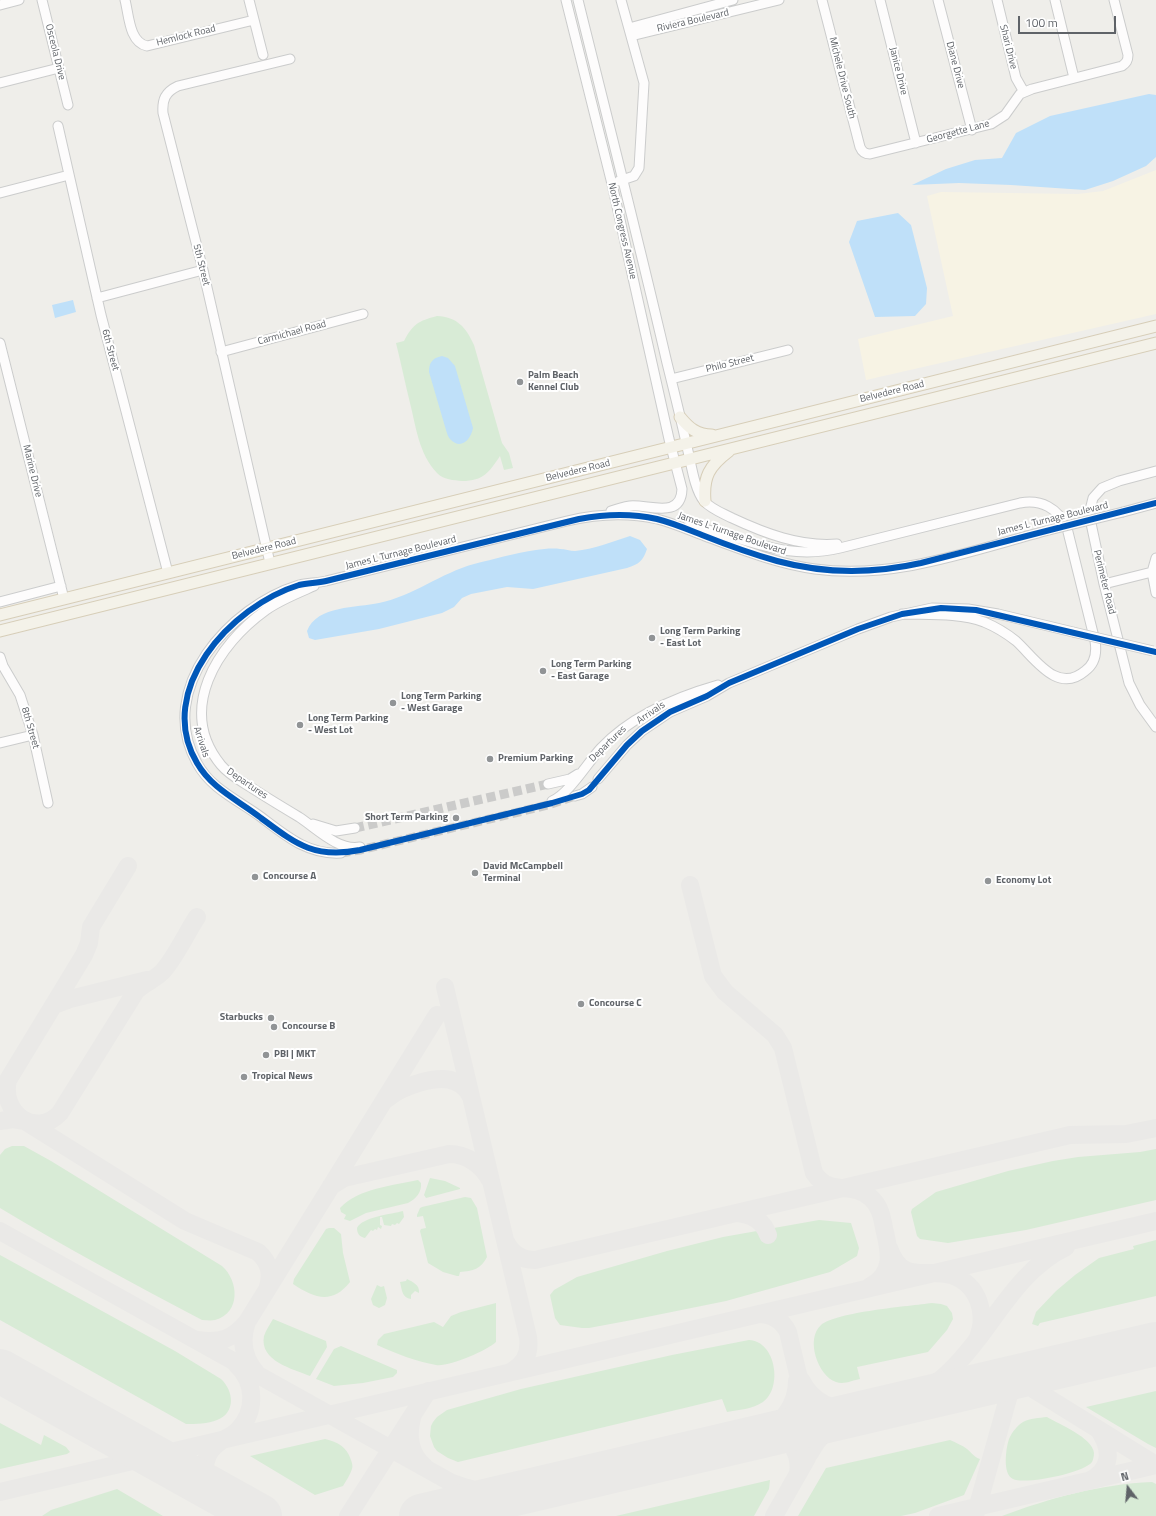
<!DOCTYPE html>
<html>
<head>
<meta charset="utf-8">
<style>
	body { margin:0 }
	#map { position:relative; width:1156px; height:1516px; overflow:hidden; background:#efeeea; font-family:"Titillium Web",sans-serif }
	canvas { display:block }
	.north { position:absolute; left:1108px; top:1468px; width:40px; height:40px; -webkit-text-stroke:3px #fff; paint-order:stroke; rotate:344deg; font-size:11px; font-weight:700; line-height:16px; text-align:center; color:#5f6368 }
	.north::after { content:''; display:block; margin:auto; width:14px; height:18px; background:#5f6368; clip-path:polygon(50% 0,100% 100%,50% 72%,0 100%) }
	.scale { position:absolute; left:1018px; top:16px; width:98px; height:18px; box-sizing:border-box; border:2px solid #5f6368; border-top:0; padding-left:5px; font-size:12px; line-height:14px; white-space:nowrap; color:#5f6368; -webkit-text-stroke:3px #fff; paint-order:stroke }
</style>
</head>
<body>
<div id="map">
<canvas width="1156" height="1516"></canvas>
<div class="north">N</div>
<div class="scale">100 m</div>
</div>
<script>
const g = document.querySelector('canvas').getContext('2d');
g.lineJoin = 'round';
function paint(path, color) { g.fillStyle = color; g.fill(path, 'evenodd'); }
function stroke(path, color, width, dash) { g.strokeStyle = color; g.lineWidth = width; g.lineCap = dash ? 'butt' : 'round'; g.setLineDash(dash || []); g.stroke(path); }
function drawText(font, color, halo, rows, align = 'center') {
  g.font = font + ' "Titillium Web",sans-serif'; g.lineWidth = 4; g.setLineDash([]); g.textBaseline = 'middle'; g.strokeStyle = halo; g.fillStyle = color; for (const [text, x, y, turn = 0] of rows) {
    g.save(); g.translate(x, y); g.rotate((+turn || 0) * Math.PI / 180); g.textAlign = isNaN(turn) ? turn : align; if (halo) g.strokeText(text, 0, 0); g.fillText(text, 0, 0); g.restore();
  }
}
paint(new Path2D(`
	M1156,170V314L866,380L858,339L953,316L927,196L941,192L1078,194L1103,191Z`), '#f7f3e4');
paint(new Path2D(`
	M437,316C457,317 466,327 474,345L502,443L509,453L513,468L504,470L500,456C489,472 484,481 462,481C454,480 443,480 437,473C419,454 416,427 410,403C405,383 401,363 396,343L404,341C413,324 418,321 437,316Z
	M12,1146H24L51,1161L222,1266C239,1281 241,1313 215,1320C211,1321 206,1320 202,1320C134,1284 66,1248 0,1208V1155L5,1149Z
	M1156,1149V1200L1026,1230L948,1243L920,1239L917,1236L911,1212L912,1209L936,1192L1008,1171L1053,1161L1078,1157L1140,1152Z
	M430,1178L445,1181L460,1188V1189L426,1198L424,1195Z
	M418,1180L421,1183C422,1192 416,1199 408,1203L366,1213L350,1221L344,1219L346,1215L341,1212L340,1208C359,1188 392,1186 418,1180Z
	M465,1197L471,1198L477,1208L487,1257C481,1269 473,1271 460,1272L459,1276H457L443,1272L428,1263L420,1231L421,1229L426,1228L423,1216L417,1217V1215L420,1208L422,1207Z
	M403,1211L404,1217L399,1224L397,1223L395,1225L392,1224L391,1226L384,1225L382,1217H380V1225L382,1226L381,1229L378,1227L377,1230L375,1229L373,1231L371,1230L365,1238C360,1237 357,1234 357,1228C362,1217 392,1214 403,1211Z
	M819,1220L851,1223L859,1248L857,1256L830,1272L726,1301L632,1320L589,1328H582L560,1325L555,1318L550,1295L554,1290L577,1277L667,1251L723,1237Z
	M329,1228H334L341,1234L343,1253L350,1282C332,1305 314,1298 293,1284L294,1279L326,1229Z
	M1156,1240V1296L1040,1323L1038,1326L1032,1324L1036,1312L1056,1291L1075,1275L1099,1258L1134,1249L1133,1246Z
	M0,1255L175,1351L221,1379C234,1391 236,1413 217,1420C208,1424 196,1424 186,1424L0,1320Z
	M407,1279C413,1282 420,1285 419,1293L415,1291L411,1295V1299C402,1298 402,1290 400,1282L406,1281Z
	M377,1285L381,1287L384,1286L387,1298L385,1305L379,1308L373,1305L371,1299Z
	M496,1303V1342C486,1351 449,1367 436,1365C418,1362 394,1353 377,1345L378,1340L384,1334L434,1322L443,1327L451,1316L461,1312Z
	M932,1303L941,1304L947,1306L952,1313L953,1319L947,1330L928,1352L857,1367L860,1379C853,1380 844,1385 836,1382C818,1376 805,1339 821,1325C836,1312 910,1306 932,1303Z
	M273,1319L326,1341L327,1347L310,1376C293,1369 259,1361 264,1336C266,1330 270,1324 273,1319Z
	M749,1340C776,1341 783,1388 763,1402C753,1409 738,1410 727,1412L722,1399L458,1462L448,1458L437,1451L434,1447L430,1436L431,1426L433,1422L437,1417L447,1410L521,1389L672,1355Z
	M341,1346L397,1370V1373L393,1377L363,1383L334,1386L316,1379L334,1349Z
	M1156,1391V1448L1148,1444L1086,1407Z
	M1047,1417C1059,1424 1093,1438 1094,1453C1094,1456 1093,1460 1092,1462C1084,1473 1025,1485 1013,1479C1002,1474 1006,1448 1009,1439C1012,1432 1017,1426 1023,1422C1030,1418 1039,1418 1047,1417Z
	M0,1423L41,1445L44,1435L66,1447L70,1452L67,1454L0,1469Z
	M325,1439C338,1442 347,1447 351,1460C352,1463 353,1466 352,1469C350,1475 346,1481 343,1486L315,1495L250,1456Z
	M950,1440C956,1443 962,1445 967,1449C972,1453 974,1457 980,1459L964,1495L915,1513L901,1516H798L826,1468Z
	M770,1480L769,1489L754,1516H616Z
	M1152,1482L1156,1484V1516H1002C1050,1498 1101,1484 1152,1482Z
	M117,1489L163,1516H42L51,1510Z`), '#d8ebd6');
paint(new Path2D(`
	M1149,94L1156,95V157L1146,166L1113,181L1085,190L1011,185L959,183L912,185L946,169L975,160L1002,158L1016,133L1050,116Z
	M898,213L911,225L927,288L926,304L915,316L875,317L849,242L857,221Z
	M73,300L76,312L55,318L52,305Z
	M442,356L448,358L455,366L473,428C471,439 461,451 450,439C448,437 447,433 446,430L429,372C429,363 432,358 442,356Z
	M630,536L640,540L647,549C643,561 639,564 627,568L533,589L507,587L471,594L462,598L454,607L442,613L379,629L315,640L309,638L307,631C317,605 357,608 379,603C413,596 441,573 474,564C494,559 515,553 536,550C543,549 553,548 560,549C565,549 570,551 575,551C594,549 612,542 630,536Z`), '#bfe0f9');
stroke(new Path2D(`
	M128,866L91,927L89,943L84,955L8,1080C0,1113 36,1139 60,1113L136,991C144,983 154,980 162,972C174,960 187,932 197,917
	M690,885L713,976L725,992L775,1035L783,1048L814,1173C831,1198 851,1180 871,1198C880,1206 882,1217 884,1228C890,1252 895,1274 869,1287
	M445,987L528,1337C530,1352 526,1364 512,1371
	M54,1005L70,999L147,980
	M387,1099C400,1087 439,1073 456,1082C463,1085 468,1090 471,1097
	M0,1121L13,1119L25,1121L185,1221L258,1252C269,1262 272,1273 268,1287
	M331,1186L344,1178L449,1154C467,1154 482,1165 490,1180
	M736,1213C751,1214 763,1220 768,1235
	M0,1231L452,1483C480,1494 500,1494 529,1490
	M506,1242C512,1254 522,1260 535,1260L1070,1135L1126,1134L1156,1128
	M889,1248C902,1285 925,1268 951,1275C979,1284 988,1315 977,1340C1003,1306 1026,1266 1066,1247
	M758,1314C772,1314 782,1320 788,1332L810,1425L811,1440L807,1458L774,1516
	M197,1340C220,1343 232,1340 247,1322
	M257,1374C243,1358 240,1341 247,1322L437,1015
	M801,1380C812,1403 836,1412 861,1413
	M892,1405C934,1389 949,1376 977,1340
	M412,1418C407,1436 410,1455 425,1467
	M770,1434C791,1437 801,1454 798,1474
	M760,1436C781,1423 797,1407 797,1381
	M810,1453C819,1436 831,1424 849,1416
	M1089,1481C1112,1469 1112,1450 1099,1430
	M0,1492L1156,1221
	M219,1493C215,1490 211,1487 208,1483C202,1472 205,1454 215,1446C222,1439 231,1437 238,1430C256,1412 256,1382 236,1364
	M348,1516L428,1391
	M938,1516L1156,1465
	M975,1516L1014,1377L1156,1465`), '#eae9e7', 18);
stroke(new Path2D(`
	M0,1371L260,1516
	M421,1516L1156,1344`), '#eae9e7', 44);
stroke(new Path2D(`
	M355,828L548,784
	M341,853L360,850L548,805L575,796`), '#cbcbca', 9, [9, 4.5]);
const minor = new Path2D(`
	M42,0L68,105
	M125,0C129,15 129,42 147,46L254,20
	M249,0L263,55
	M566,0L612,184L669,439L682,489C681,520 648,504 630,506C624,507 617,509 611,511
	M578,0C608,121 639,242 667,363C674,391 681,419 687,447C691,462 694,489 704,501C711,509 722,513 732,518C764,533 800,547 837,544
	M822,0L860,147C862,152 865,154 870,154L991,124L1005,115L1020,94L1032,89L1122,66C1126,63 1128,61 1128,55L1114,0
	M880,0L916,143
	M938,0L972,130
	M997,0L1016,78L1024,92
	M1055,0L1074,78
	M0,5L19,0
	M629,28L733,0
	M631,36L779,0
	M0,83L59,68
	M58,126L101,315L168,573
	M619,181L634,176L639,168L644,83L621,0
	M0,193L69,175
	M97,298L203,270
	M0,343L64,599
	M221,352L363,314
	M671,379L788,350
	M1156,471L1119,481L1102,488L1093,498L1089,514L1104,584L1129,683L1140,705L1156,727
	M1123,512L1156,503
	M689,526C744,535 781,562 840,548L1020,503C1041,499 1058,508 1067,528L1095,641C1097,653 1095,664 1085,671C1057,695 1034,657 1016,641C1006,633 996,627 984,622C959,613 929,615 902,614
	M1156,558L1152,572L1156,593
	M270,563L203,270L163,113C162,100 165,92 178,86L290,59
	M1104,584L1152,572
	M314,586C298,593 280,600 266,610C217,645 176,710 221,765C230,776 243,782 255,790C269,799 284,808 299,817C316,828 338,851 360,847
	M0,602L61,586
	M0,657L3,666L20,695L33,735L48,803
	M0,743L33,735
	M598,779L627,745L642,731L670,712L707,696L729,683L858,629L891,617L932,608L968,609L998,614L1073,632
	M548,784L570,779L578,774
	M575,796L582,794L592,787
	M552,801C569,794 588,762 601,748C632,715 676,697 718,685
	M313,824L336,831L355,828
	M341,853C308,855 286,836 261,817C238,800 211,789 197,763C155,689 230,606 299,585C308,583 317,583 326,581L567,521C597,514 626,512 657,519C673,523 689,530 705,536C741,549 777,564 815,569C895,580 973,550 1049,530`);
const major = new Path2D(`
	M680,417C689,428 697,435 712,435
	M705,501C703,477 709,466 729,451
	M0,615L1156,326
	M0,631L1156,343`);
stroke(minor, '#cbcccc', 11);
stroke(major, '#d7ceb8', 13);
stroke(minor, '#fdfcfc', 9);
stroke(major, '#f4f2e9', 11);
const minorBridge = new Path2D(`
	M1049,530L1123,512
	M1073,632L1153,651`);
stroke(minorBridge, '#cbcccc', 11, []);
stroke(minorBridge, '#fdfcfc', 9);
stroke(new Path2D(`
	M1156,503L921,563C872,574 825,574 777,561C752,554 727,545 702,535C687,529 673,523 657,519C631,513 605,514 579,519L326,581C317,583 308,583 299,585C231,606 154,690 197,763C212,789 238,800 261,818C296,844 314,859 360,850L552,803L582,794L589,790L627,745L642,731L670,712L707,696L729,683L858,629L902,614L941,608L976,610L1156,652`), '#0057b8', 6);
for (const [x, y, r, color] of [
	[520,382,4,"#919496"],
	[652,638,4,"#919496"],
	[543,671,4,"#919496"],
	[393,703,4,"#919496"],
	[300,725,4,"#919496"],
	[490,759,4,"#919496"],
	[456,818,4,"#919496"],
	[475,873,4,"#919496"],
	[255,877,4,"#919496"],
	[988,881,4,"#919496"],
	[581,1004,4,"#919496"],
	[271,1018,4,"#919496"],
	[274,1027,4,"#919496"],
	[266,1055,4,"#919496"],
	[244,1077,4,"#919496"]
]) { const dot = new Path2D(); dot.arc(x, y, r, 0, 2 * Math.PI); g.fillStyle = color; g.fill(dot); stroke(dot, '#fff', 1.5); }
drawText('10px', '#5f6368', '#fff', [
	["Riviera Boulevard",693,21,-13],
	["Hemlock Road",186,36,-14],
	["Shari Drive",1008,47,76],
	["Osceola Drive",55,52,76],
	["Diane Drive",955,65,75],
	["Janice Drive",898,71,76],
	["Michele Drive South",842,78,76],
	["Georgette Lane",958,132,-15],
	["North Congress Avenue",622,231,77],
	["5th Street",201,265,76],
	["Carmichael Road",292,333,-15],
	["6th Street",110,350,75],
	["Philo Street",730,364,-14],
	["Belvedere Road",892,392,-14],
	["Marine Drive",32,471,76],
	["Belvedere Road",578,471,-14],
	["James L Turnage Boulevard",1053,519,-14],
	["James L Turnage Boulevard",732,534,19],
	["Belvedere Road",264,549,-14],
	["James L Turnage Boulevard",401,553,-14],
	["Perimeter Road",1104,582,76],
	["Arrivals",651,713,-34],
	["8th Street",30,728,74],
	["Arrivals",201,742,72],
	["Departures",608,744,-44],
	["Departures",247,784,34]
]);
drawText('bold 10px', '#5f6368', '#fff', [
	["Palm Beach",528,376],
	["Kennel Club",528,388],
	["Long Term Parking",660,632],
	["- East Lot",660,644],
	["Long Term Parking",551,665],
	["- East Garage",551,677],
	["Long Term Parking",401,697],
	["- West Garage",401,709],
	["Long Term Parking",308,719],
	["- West Lot",308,731],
	["Premium Parking",498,759],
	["Short Term Parking",448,818,"right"],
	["David McCampbell",483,867],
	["Terminal",483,879],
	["Concourse A",263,877],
	["Economy Lot",996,881],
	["Concourse C",589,1004],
	["Starbucks",263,1018,"right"],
	["Concourse B",282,1027],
	["PBI | MKT",274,1055],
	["Tropical News",252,1077]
], 'left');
</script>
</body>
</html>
